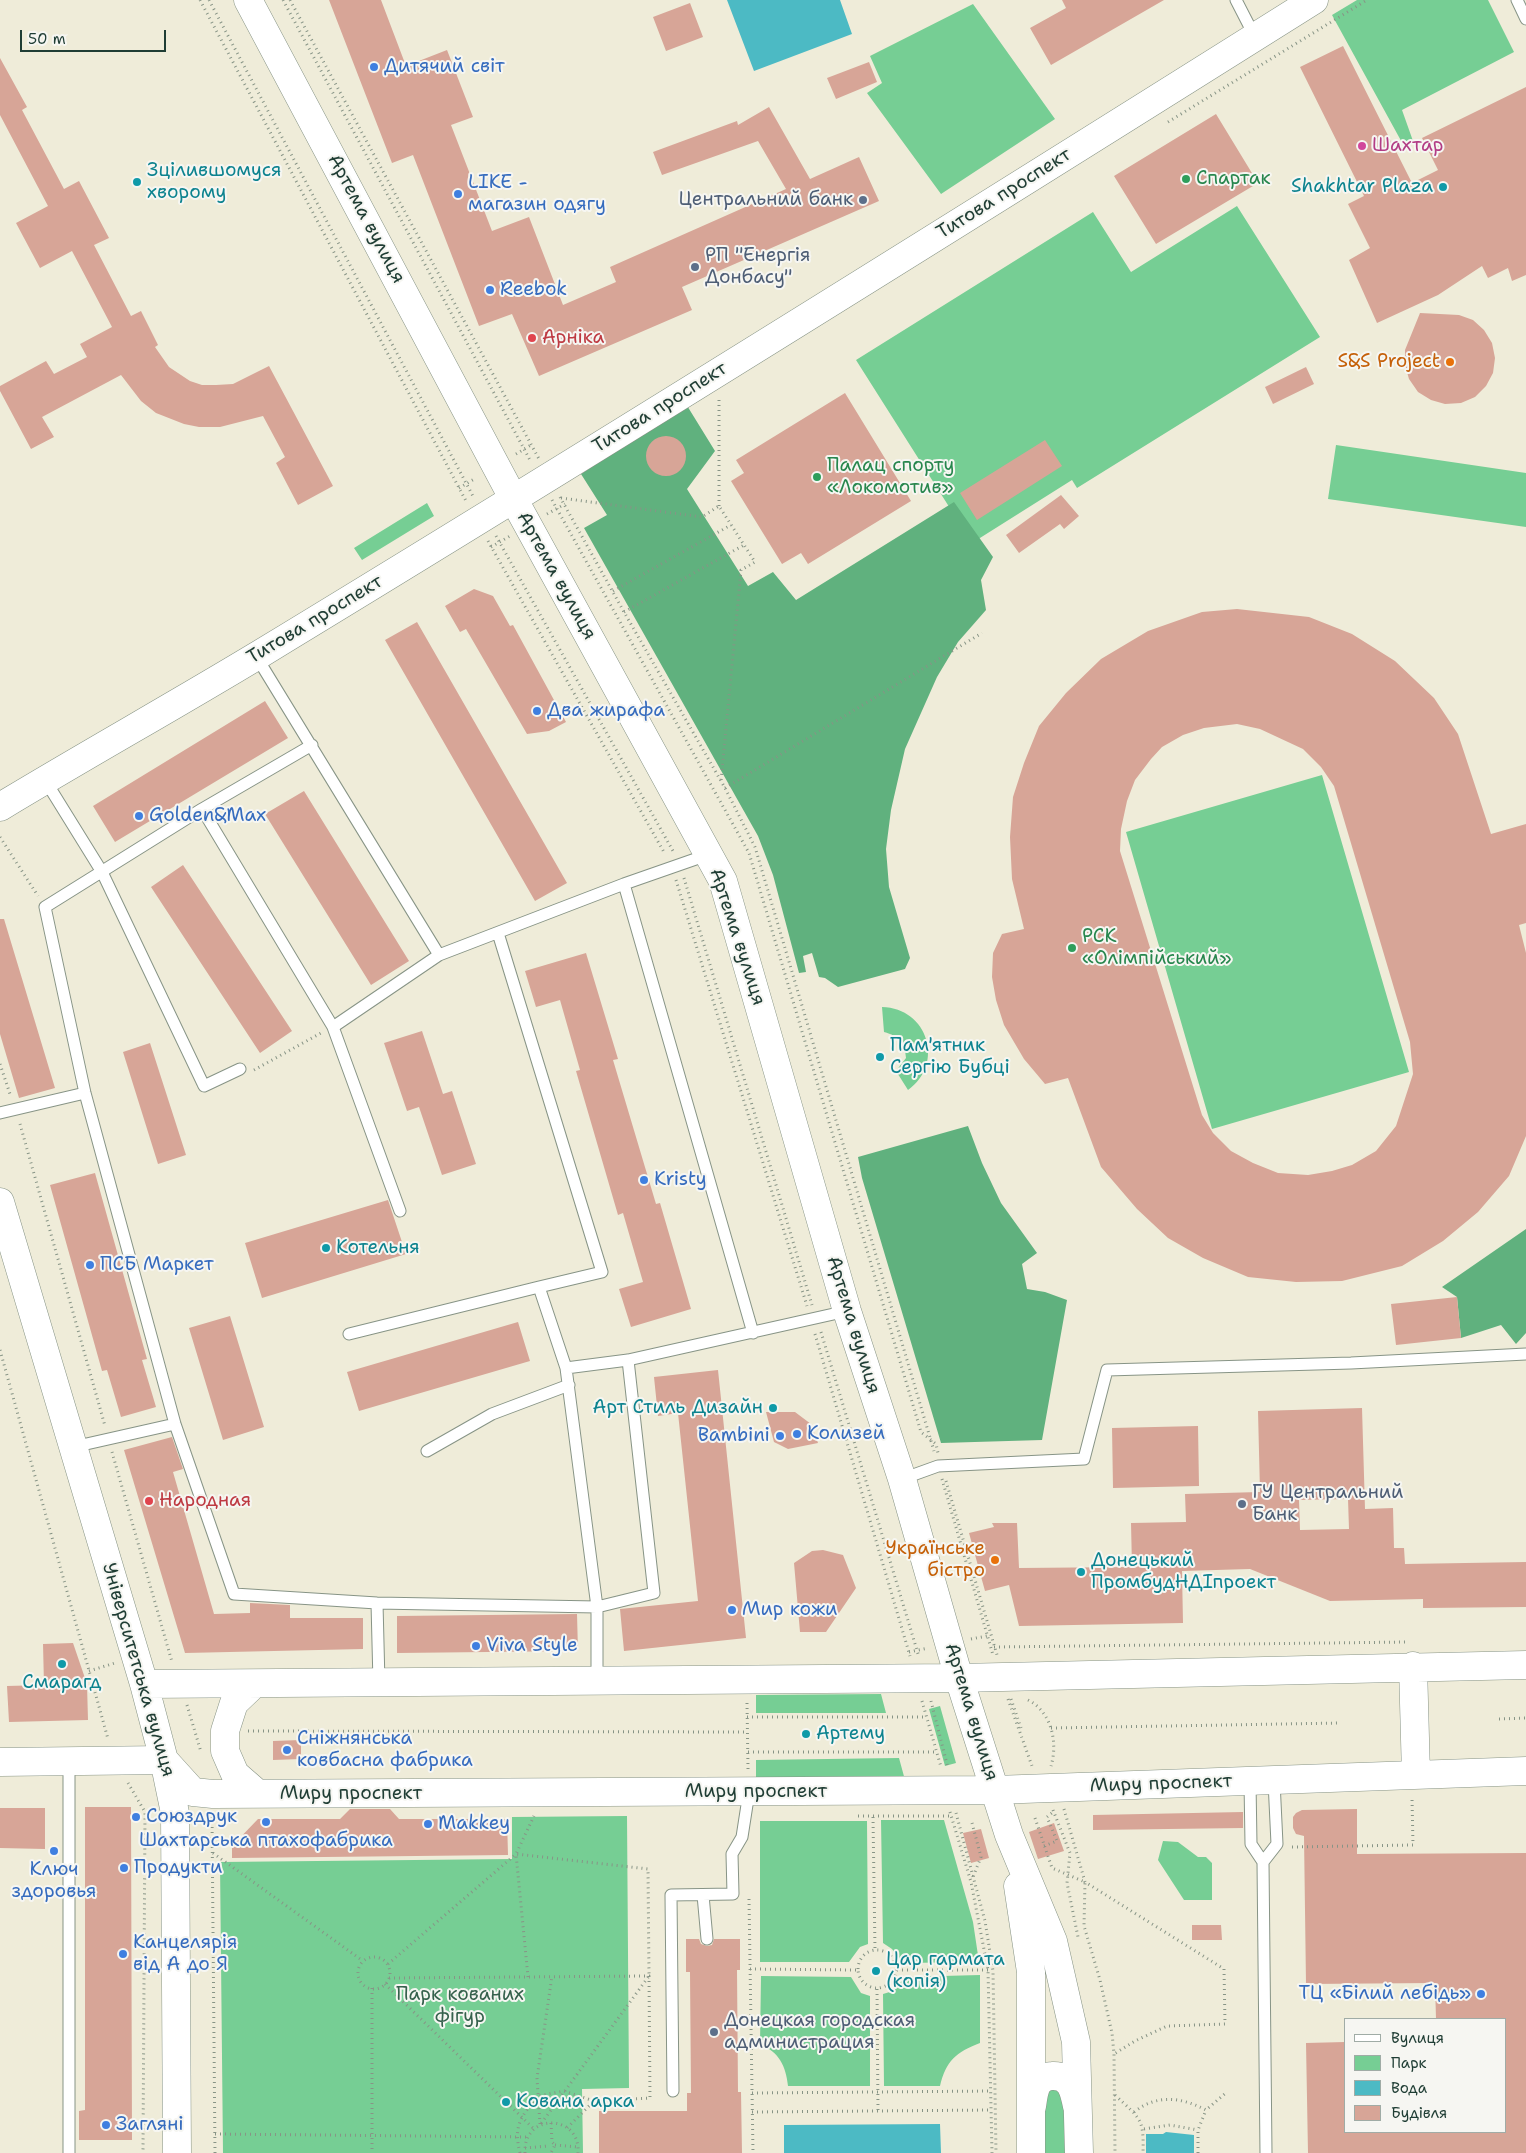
<!DOCTYPE html>
<html>
<head>
<meta charset="utf-8">
<style>
	body { margin:0 }
	#map { position:relative; width:1526px; height:2153px; overflow:hidden; background:#efecd9; font-family:"Shantell Sans",sans-serif }
	canvas { display:block }
	.legend { position:absolute; left:1344px; top:2018px; width:162px; height:115px; box-sizing:border-box; background:#f6f6f2; border:1px solid #a0aca6; margin:0; padding:6px 9px; list-style:none; font-size:15px; color:#1f3d34 }
	.legend li { display:flex; align-items:center; gap:10px; height:25px }
	.legend b { width:25px; border:1px solid #a0aca6 }
	.scale { position:absolute; left:20px; top:30px; width:146px; height:22px; box-sizing:border-box; border:2px solid #1f3d34; border-top:0; padding-left:6px; font-size:15px; line-height:18px; white-space:nowrap; color:#1f3d34; -webkit-text-stroke:4px #f6f6f2; paint-order:stroke }
</style>
</head>
<body>
<div id="map">
<canvas width="1526" height="2153"></canvas>
<ul class="legend">
<li><b style="height:6px;background:#fff"></b>Вулиця</li>
<li><b style="height:14px;background:#76ce94"></b>Парк</li>
<li><b style="height:14px;background:#4cbac4"></b>Вода</li>
<li><b style="height:14px;background:#d7a597"></b>Будівля</li>
</ul>
<div class="scale">50 m</div>
</div>
<script>
const g = document.querySelector('canvas').getContext('2d');
g.lineJoin = 'round';
function paint(path, color) { g.fillStyle = color; g.fill(path, 'evenodd'); }
function stroke(path, color, width, dash) { g.strokeStyle = color; g.lineWidth = width; g.lineCap = dash ? 'butt' : 'round'; g.setLineDash(dash || []); g.stroke(path); }
function drawText(font, color, halo, rows, align = 'center') {
  g.font = font + ' "Shantell Sans",sans-serif'; g.lineWidth = 4; g.setLineDash([]); g.textBaseline = 'middle'; g.strokeStyle = halo; g.fillStyle = color; for (const [text, x, y, turn = 0] of rows) {
    g.save(); g.translate(x, y); g.rotate((+turn || 0) * Math.PI / 180); g.textAlign = isNaN(turn) ? turn : align; if (halo) g.strokeText(text, 0, 0); g.fillText(text, 0, 0); g.restore();
  }
}
paint(new Path2D(`
	M1357,0H1488L1514,52L1402,110L1413,141L1405,148L1332,15Z
	M973,4L1055,119L941,194L867,93L882,83L870,56Z
	M1237,206L1320,337L1077,488L1072,480L972,543L856,360L1093,212L1131,272Z
	M1336,445L1526,473V527L1328,499Z
	M427,503L434,516L362,560L354,548Z
	M1322,775L1409,1072L1212,1129L1126,832Z
	M882,1007C928,1008 945,1064 908,1090L896,1071L906,1058C905,1043 899,1036 884,1032Z
	M881,1694L886,1713H756V1695Z
	M940,1706L956,1763L945,1766L929,1709Z
	M899,1758L905,1780L756,1779V1760Z
	M627,1816L629,2088L582,2089L583,2153H223L220,1862L512,1859V1817Z
	M881,1820H944L973,1922L979,1962L902,1963L892,1949L883,1943Z
	M760,1821H867L868,1944L860,1947L849,1962H760Z
	M1163,1841L1178,1842L1198,1857H1206L1212,1863V1900H1184L1158,1860Z
	M980,1975V2043C956,2052 946,2061 940,2086H884L883,1994L893,1991L905,1977Z
	M761,1976L851,1977L861,1993L870,1996V2086H788C786,2066 779,2052 760,2044Z
	M1052,2089H1057L1064,2094L1066,2153H1044V2102L1048,2091Z`), '#76ce94');
paint(new Path2D(`
	M686,404L715,451L687,489L748,586L773,572L796,600L954,502L993,557L981,580L986,610L958,642L937,677L905,749L891,810L886,849L889,887L910,958L905,969L838,987L825,978L819,977L812,953L803,956L806,972L799,973L773,875L758,836L584,528L607,515L581,474Z
	M968,1126L982,1163L1001,1203L1037,1253L1022,1264L1027,1289L1045,1292L1067,1300L1042,1440L941,1443L862,1178L858,1157Z
	M1526,1229V1333L1516,1344L1501,1325L1461,1338L1457,1297L1442,1287Z`), '#60b17e');
paint(new Path2D(`
	M727,0H840L852,34L754,71Z
	M940,2124L941,2153H784V2125Z
	M1166,2132L1194,2135V2153H1146V2134H1163Z`), '#4cbac4');
paint(new Path2D(`
	M329,0H381L406,66L447,50L473,117L451,125L492,231L529,217L563,305L616,282L610,267L786,189L758,141L662,175L653,152L737,121L738,125L769,107L810,179L859,157L879,201L682,287L692,310L539,376L512,314L479,326L413,155L392,163Z
	M1062,0H1164L1051,65L1030,28L1066,8Z
	M690,3L703,37L666,51L653,17Z
	M1343,46L1412,183L1438,170L1422,138L1526,87V275L1512,281L1508,268L1488,278L1482,266L1438,295L1377,323L1349,260L1370,248L1348,204L1364,196L1300,67Z
	M0,58L27,107L22,110L64,189L79,181L109,238L94,245L131,316L141,311L158,345L155,347L169,367L190,381L202,385H216L233,384L269,366L333,486L298,505L276,463L285,457L263,416L220,427H199L184,424L156,413L141,401L121,375L42,417L54,437L31,449L0,391V386L46,361L54,374L87,357L80,344L112,327L72,251L40,268L16,223L48,206L0,115Z
	M869,62L877,82L836,99L827,78Z
	M1216,114L1258,183L1156,244L1114,176Z
	M1420,313L1459,315L1473,320L1484,330L1492,343L1495,358L1493,373L1486,386L1475,397L1461,403L1445,404L1431,400L1418,392L1409,379L1405,365V350Z
	M1306,367L1314,384L1273,404L1265,387Z
	M845,393L911,501L808,564L801,553L782,564L731,481L744,473L736,460Z
	M646 456a20 20 0 1 1 40 0a20 20 0 1 1-40 0Z
	M1045,440L1062,466L977,520L960,493Z
	M1061,495L1079,516L1064,529L1060,524L1019,553L1006,535Z
	M474,589L493,596L510,626L513,625L566,722L549,731L527,734L466,629L460,632L445,606Z
	M1237,609L1309,617L1352,634L1395,661L1434,698L1458,734L1491,834L1526,824V923L1519,925L1526,953V1136L1509,1176L1478,1212L1443,1241L1402,1266L1342,1281L1296,1282L1248,1277L1203,1258L1168,1238L1137,1209L1101,1167L1068,1078L1045,1084L1024,1059L1004,1025L996,1000L992,977L993,953L1002,934L1024,929L1012,879L1010,837L1013,797L1024,763L1039,726L1066,693L1101,659L1148,631L1202,612ZM1237,724L1260,729L1303,749L1321,767L1334,786L1410,1042L1413,1074L1396,1126L1376,1151L1352,1165L1332,1171L1308,1175L1278,1173L1253,1163L1231,1151L1213,1133L1202,1115L1120,851L1121,829L1127,801L1135,780L1151,759L1162,747L1183,735L1204,728Z
	M417,622L567,883L535,901L385,640Z
	M265,701L288,738L115,842L93,806Z
	M304,791L409,961L371,985L265,814Z
	M183,865L292,1031L260,1053L151,887Z
	M0,919H4L55,1088L19,1098L0,1034Z
	M586,953L618,1059L613,1060L656,1204L660,1203L691,1309L631,1327L619,1289L643,1282L623,1213L618,1215L576,1071L580,1070L560,1000L536,1007L525,971Z
	M422,1031L443,1094L452,1091L476,1164L442,1175L419,1107L407,1111L384,1043Z
	M150,1043L186,1155L158,1164L123,1052Z
	M95,1173L147,1359L142,1360L156,1407L121,1417L107,1370L102,1371L50,1185Z
	M388,1200L406,1254L262,1298L245,1243Z
	M1457,1297L1461,1338L1396,1345L1391,1304Z
	M230,1316L264,1427L223,1440L189,1328Z
	M518,1322L530,1361L359,1411L347,1372Z
	M718,1370L746,1638L624,1651L620,1609L698,1601L678,1413L658,1416L654,1377Z
	M1362,1408L1365,1509L1393,1508L1394,1548H1404L1405,1564L1526,1562V1607L1423,1608V1599L1330,1601L1250,1569L1182,1571L1183,1623L1019,1626L1009,1585L985,1591L969,1533L994,1527L992,1523H1017L1019,1568L1132,1567L1131,1523L1186,1522L1185,1494L1260,1492L1258,1411ZM1348,1499L1349,1529L1300,1530L1299,1500Z
	M766,1412H795L811,1424L818,1443L788,1449L774,1442Z
	M1198,1426L1199,1486L1113,1488L1112,1428Z
	M172,1437L183,1469L173,1472L214,1614L250,1613V1603L290,1605V1618H363V1649L185,1653L124,1450Z
	M823,1550L843,1555L856,1588L826,1632H800L794,1563L812,1551Z
	M577,1614L578,1651L397,1653V1616Z
	M73,1643L87,1684L88,1720L9,1722L7,1686L44,1685L43,1644Z
	M301,1740V1759L273,1760V1741Z
	M85,1807H131L132,2140H79V2111L85,2110Z
	M0,1808H45V1849L0,1848Z
	M350,1809H390L399,1819H507L508,1855L232,1858V1846L258,1819H340Z
	M1357,1809V1854L1526,1853V2153H1308L1306,2043L1345,2042V2132H1505V2019H1436L1435,1983L1306,1984L1304,1836L1296,1834L1293,1828V1817L1296,1813L1302,1810Z
	M1243,1812V1828L1093,1830V1815Z
	M1054,1823L1064,1851L1038,1859L1029,1832Z
	M981,1829L989,1858L971,1863L963,1833Z
	M1192,1925H1221L1222,1940H1192Z
	M686,1939H699L701,1944L707,1946L712,1945L714,1939H740V1970H737L738,2092H741L742,2153H599V2111H687V2093H691L690,1972H686Z`), '#d7a597');
const lane = new Path2D(`
	M1236,0L1255,37
	M1517,0L1526,19
	M256,656L439,955
	M312,745L202,809L45,907L85,1093L175,1424L234,1594L377,1603L597,1607L654,1593L628,1360
	M45,780L102,872L204,1086L240,1069
	M202,809L333,1027L439,955L624,884L710,854
	M624,884L753,1333
	M498,933L602,1272L539,1287
	M333,1027L400,1211
	M0,1113L85,1093
	M349,1334L539,1287L566,1368L628,1360L847,1311
	M566,1368L597,1607V1682
	M73,1447L175,1424
	M427,1451L492,1414L569,1385
	M902,1479L938,1466L1084,1459L1107,1370L1351,1363L1526,1354
	M377,1603L379,1683
	M1250,1782L1251,1844L1263,1862L1266,2153
	M1263,1862L1277,1844L1274,1781
	M703,1895L707,1939
	M673,2091L671,1895L733,1894L732,1854L742,1837L749,1792
	M69,2153V1762`);
const secondary = new Path2D(`
	M0,807C86,755 174,706 260,654C614,439 964,220 1314,0
	M1413,1666L1416,1775
	M959,1678L1526,1665
	M0,1762L164,1760
	M995,1790L1526,1771`);
const primary = new Path2D(`
	M248,0L513,498L723,881L847,1311L902,1479L959,1678L1009,1835L1053,1941L1076,2042L1079,2153
	M0,1202L144,1684L164,1760L175,1813L177,2153
	M144,1684L959,1678
	M254,1684L234,1703L225,1731V1751L235,1774L258,1794
	M164,1760L193,1792L213,1794L995,1790
	M1018,1886L1031,1972V2153
	M1032,2106C1033,2099 1034,2089 1038,2083C1042,2078 1046,2076 1052,2076C1071,2075 1074,2091 1077,2106`);
stroke(lane, '#879486', 13);
stroke(secondary, '#879486', 29);
stroke(primary, '#879486', 29);
stroke(new Path2D(`
	M200,0L466,501
	M209,0L474,498
	M283,0L531,462
	M290,0L539,459
	M1168,122L1367,0
	M516,454L531,445
	M459,488L476,478
	M560,497L624,612L725,788L755,847L934,1451
	M561,498L702,517L719,506L755,562L741,570L721,781
	M552,500L749,853L921,1432L936,1444L938,1453
	M719,506V399
	M547,514L565,504
	M496,536L673,851
	M488,541L665,854
	M491,547L510,536
	M613,591L731,525
	M624,612L744,545
	M725,788L982,633
	M0,837L38,896
	M684,878L812,1305
	M676,880L807,1306
	M0,1064L11,1097
	M254,1070L321,1033
	M20,1124L105,1426
	M821,1332L919,1657
	M815,1334L910,1656
	M0,1350L108,1739
	M112,1452L172,1662
	M942,1479L993,1655
	M946,1481L997,1655
	M971,1639L987,1636
	M994,1647L1408,1642
	M909,1652L928,1648
	M89,1671L115,1663
	M1008,1699L1032,1766
	M1011,1699L1021,1728
	M1028,1700C1052,1712 1058,1743 1051,1766
	M922,1701L941,1767
	M931,1701L948,1768
	M747,1703L748,1769
	M187,1705L201,1752
	M747,1717H927
	M1499,1719L1526,1718
	M1051,1728L1340,1723
	M248,1731L748,1732
	M748,1752H937
	M128,1783L145,1812L143,2153
	M1064,1809L1085,1882L1224,1969L1225,2024L1167,2026L1135,2041L1114,2054
	M1053,1810L1070,1853L1067,1883L1078,1937
	M950,1812L971,1882L988,1970L992,2153
	M956,1813L985,1921L993,1971L996,2153
	M858,1816H951
	M212,1817L215,2153
	M873,1817L875,1950
	M1035,1818L1052,1868L1085,1882L1084,1926L1100,1980L1112,2033L1114,2054L1115,2153
	M972,1823L981,1857L973,1877
	M1044,1846L1057,1841L1047,1817L1053,1812
	M1292,1847L1413,1845L1412,1798
	M213,1853L363,1961
	M749,1899L753,2153
	M858 1969a19 19 0 1 1 38 0a19 19 0 1 1-38 0Z
	M358 1973a16 16 0 1 1 32 0a16 16 0 1 1-32 0Z
	M388,1964L516,1854L648,1869L649,1976L540,2125
	M750,1969L857,1970
	M897,1970H988
	M528,1977L516,1854L534,1816
	M389,1978L649,1976L650,2098L594,2101L567,2128
	M385,1984L534,2129
	M372,1988V2153
	M877,1989L878,2111
	M752,2093L992,2091
	M1115,2095C1140,2119 1144,2117 1143,2153
	M752,2112L992,2110
	M1134,2112C1157,2094 1181,2097 1206,2110L1227,2092
	M551,2123L552,2142L555,2145L551,2153
	M540,2124L537,2078L552,1976
	M1144,2129L1170,2125L1198,2130
	M215,2134L528,2137
	M555,2145L578,2147
	M525,2148L548,2146
	M520,2153C513,2125 521,2117 538,2096L564,2091L594,2101
	M525,2153C523,2112 581,2114 578,2153
	M1198,2153V2130L1206,2110`), '#879486', 3, [1, 4]);
stroke(lane, '#fff', 11);
stroke(secondary, '#fff', 28);
stroke(primary, '#fff', 28);
for (const [x, y, r, color] of [
	[374,67,5,"#3f7fe0"],
	[1362,146,5,"#d1479c"],
	[1186,179,5,"#2e9e5b"],
	[137,182,5,"#0f9aa8"],
	[1443,187,5,"#0f9aa8"],
	[458,194,5,"#3f7fe0"],
	[863,200,5,"#5c6f8a"],
	[695,267,5,"#5c6f8a"],
	[490,290,5,"#3f7fe0"],
	[532,338,5,"#e0444e"],
	[1450,362,5,"#e8710a"],
	[817,477,5,"#2e9e5b"],
	[537,711,5,"#3f7fe0"],
	[139,816,5,"#3f7fe0"],
	[1072,948,5,"#2e9e5b"],
	[880,1057,5,"#0f9aa8"],
	[644,1180,5,"#3f7fe0"],
	[326,1248,5,"#0f9aa8"],
	[90,1265,5,"#3f7fe0"],
	[773,1408,5,"#0f9aa8"],
	[797,1434,5,"#3f7fe0"],
	[780,1436,5,"#3f7fe0"],
	[149,1501,5,"#e0444e"],
	[1242,1504,5,"#5c6f8a"],
	[995,1560,5,"#e8710a"],
	[1081,1572,5,"#0f9aa8"],
	[732,1610,5,"#3f7fe0"],
	[476,1646,5,"#3f7fe0"],
	[62,1664,5,"#0f9aa8"],
	[806,1734,5,"#0f9aa8"],
	[287,1750,5,"#3f7fe0"],
	[136,1817,5,"#3f7fe0"],
	[266,1822,5,"#3f7fe0"],
	[428,1824,5,"#3f7fe0"],
	[54,1851,5,"#3f7fe0"],
	[124,1868,5,"#3f7fe0"],
	[123,1954,5,"#3f7fe0"],
	[876,1971,5,"#0f9aa8"],
	[1481,1994,5,"#3f7fe0"],
	[714,2032,5,"#5c6f8a"],
	[506,2102,5,"#0f9aa8"],
	[106,2125,5,"#3f7fe0"]
]) { const dot = new Path2D(); dot.arc(x, y, r, 0, 2 * Math.PI); g.fillStyle = color; g.fill(dot); stroke(dot, '#f6f6f2', 2); }
drawText('19px', '#366cbe', '#f6f6f2', [
	["Дитячий світ",384,67],
	["LIKE -",468,183],
	["магазин одягу",468,205],
	["Reebok",500,290],
	["Два жирафа",547,711],
	["Golden&Max",149,816],
	["Kristy",654,1180],
	["ПСБ Маркет",100,1265],
	["Колизей",807,1434],
	["Bambini",770,1436,"right"],
	["Мир кожи",742,1610],
	["Viva Style",486,1646],
	["Сніжнянська",297,1739],
	["ковбасна фабрика",297,1761],
	["Союздрук",146,1817],
	["Makkey",438,1824],
	["Шахтарська птахофабрика",266,1841,"center"],
	["Продукти",134,1868],
	["Ключ",54,1870,"center"],
	["здоровья",54,1892,"center"],
	["Канцелярія",133,1943],
	["від А до Я",133,1965],
	["ТЦ «Білий лебідь»",1471,1994,"right"],
	["Загляні",116,2125]
], 'left');
drawText('19px', '#b23c85', '#f6f6f2', [
	["Шахтар",1372,146]
], 'left');
drawText('19px', '#0d838f', '#f6f6f2', [
	["Зцілившомуся",147,171],
	["хворому",147,193],
	["Shakhtar Plaza",1433,187,"right"],
	["Пам'ятник",890,1046],
	["Сергію Бубці",890,1068],
	["Котельня",336,1248],
	["Арт Стиль Дизайн",763,1408,"right"],
	["Донецький",1091,1561],
	["ПромбудНДІпроект",1091,1583],
	["Смарагд",62,1683,"center"],
	["Артему",816,1734],
	["Цар гармата",886,1960],
	["(копія)",886,1982],
	["Кована арка",516,2102]
], 'left');
drawText('19px', '#27864d', '#f6f6f2', [
	["Спартак",1196,179],
	["Палац спорту",827,466],
	["«Локомотив»",827,488],
	["РСК",1082,937],
	["«Олімпійський»",1082,959]
], 'left');
drawText('19px', '#1f3d34', '#f6f6f2', [
	["Титова проспект",1004,194,-32],
	["Артема вулиця",366,219,62],
	["Титова проспект",660,408,-32],
	["Артема вулиця",556,576,61],
	["Титова проспект",315,620,-31],
	["Артема вулиця",737,937,72],
	["Артема вулиця",853,1325,73],
	["Університетська вулиця",138,1670,74],
	["Артема вулиця",971,1712,73],
	["Миру проспект",1161,1784,-2],
	["Миру проспект",756,1792],
	["Миру проспект",351,1794]
]);
drawText('19px', '#4e5e75', '#f6f6f2', [
	["Центральний банк",853,200,"right"],
	["РП \"Енергія",705,256],
	["Донбасу\"",705,278],
	["ГУ Центральний",1252,1493],
	["Банк",1252,1515],
	["Донецкая городская",724,2021],
	["администрация",724,2043]
], 'left');
drawText('19px', '#be3a42', '#f6f6f2', [
	["Арніка",542,338],
	["Народная",159,1501]
], 'left');
drawText('19px', '#c56008', '#f6f6f2', [
	["S&S Project",1440,362],
	["Українське",985,1549],
	["бістро",985,1571]
], 'right');
drawText('19px', '#35614c', '#f6f6f2', [
	["Парк кованих",460,1995],
	["фігур",460,2017]
]);
</script>
</body>
</html>
